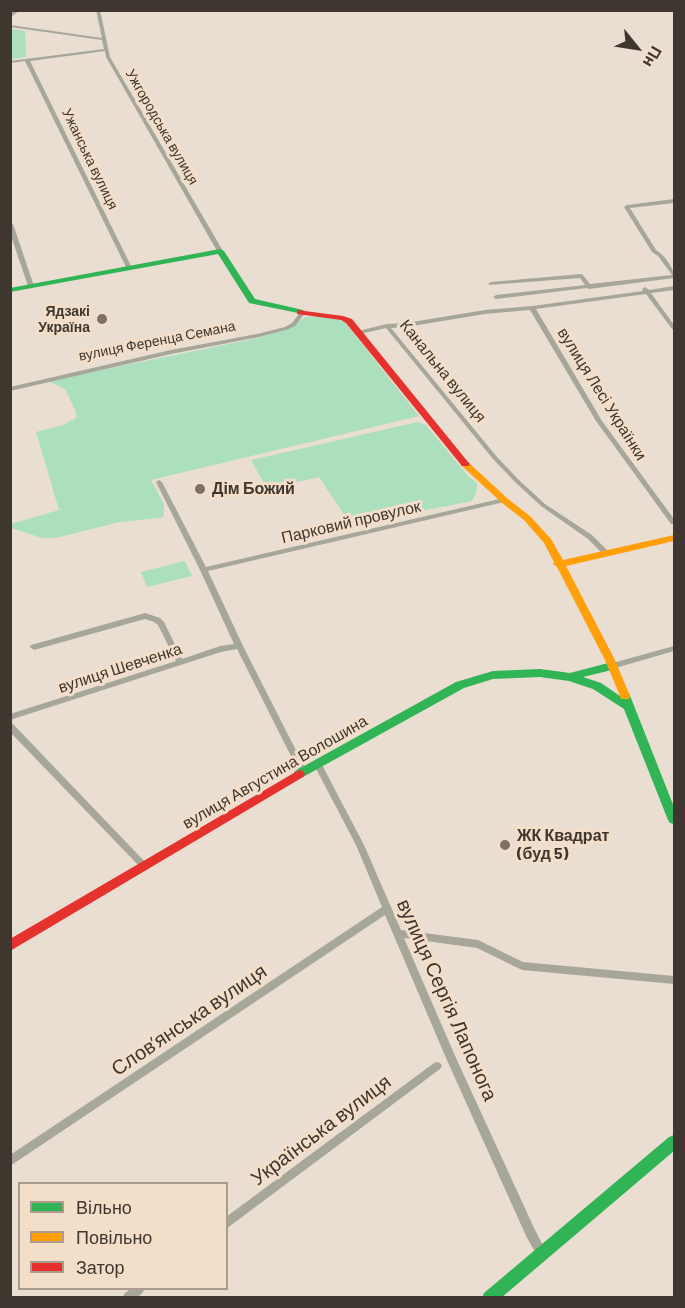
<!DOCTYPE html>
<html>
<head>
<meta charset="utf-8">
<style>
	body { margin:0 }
	#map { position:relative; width:685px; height:1308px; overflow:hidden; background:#eaded3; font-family:Barlow,sans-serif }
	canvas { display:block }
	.frame { position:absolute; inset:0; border:12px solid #3f372f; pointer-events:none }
	.legend { position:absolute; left:18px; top:1182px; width:210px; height:108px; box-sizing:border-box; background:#f3deca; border:2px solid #ab9b8c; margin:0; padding:8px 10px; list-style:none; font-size:18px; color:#3f372f }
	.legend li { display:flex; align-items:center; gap:12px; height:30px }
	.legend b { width:30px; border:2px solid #ab9b8c }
	.north { position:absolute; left:607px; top:18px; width:60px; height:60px; -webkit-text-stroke:4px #f3deca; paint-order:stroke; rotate:120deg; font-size:16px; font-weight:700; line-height:24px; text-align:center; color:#3f372f }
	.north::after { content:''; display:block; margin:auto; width:21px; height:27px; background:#3f372f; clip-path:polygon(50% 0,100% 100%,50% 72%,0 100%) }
</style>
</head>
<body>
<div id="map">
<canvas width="685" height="1308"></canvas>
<div class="frame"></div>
<ul class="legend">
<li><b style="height:8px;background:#30b455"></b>Вільно</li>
<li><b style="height:8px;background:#ff9f0a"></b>Повільно</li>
<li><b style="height:8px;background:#e5322d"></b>Затор</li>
</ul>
<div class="north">Пн</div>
</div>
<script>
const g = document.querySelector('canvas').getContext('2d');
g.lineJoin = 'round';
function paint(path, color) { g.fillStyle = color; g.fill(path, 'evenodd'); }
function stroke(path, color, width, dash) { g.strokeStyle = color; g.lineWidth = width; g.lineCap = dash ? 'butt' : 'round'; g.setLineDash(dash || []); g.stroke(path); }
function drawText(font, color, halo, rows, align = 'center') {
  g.font = font + ' Barlow,sans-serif'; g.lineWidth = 6; g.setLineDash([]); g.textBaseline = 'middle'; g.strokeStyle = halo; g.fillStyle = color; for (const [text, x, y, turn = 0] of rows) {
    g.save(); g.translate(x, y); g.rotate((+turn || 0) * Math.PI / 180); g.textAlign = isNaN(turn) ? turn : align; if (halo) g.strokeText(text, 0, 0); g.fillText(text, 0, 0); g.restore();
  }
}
paint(new Path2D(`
	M11,29L25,31L26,57L11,59Z
	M320,316L344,321L419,416L151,480L164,504V516L160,518L120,522L56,538H42L11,528V524L59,510L36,432L63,425L76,418V412L65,389L48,381L258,338L289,328L305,317Z
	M418,422L426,425L469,477L477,483V490L472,501L360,523L345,516L319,477L267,489L251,460Z
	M185,561L192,576L147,587L141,572Z`), '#acdfbe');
paint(new Path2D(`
	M15,10H20L10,18V14Z
	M96,10H100L110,57L223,251L222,252L217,251L106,57L105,51L30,61L132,268L127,269L25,61L10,63V61L104,49L102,40L10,27V25L102,38Z
	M674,199V203L630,208L656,250C665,256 674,267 674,278L589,289L587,288L496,299L493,297L496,295L585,285L580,278L489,285L488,284L491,282L581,274L583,275L590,284L672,275L658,256L652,252L624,207L627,205Z
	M10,223L13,224L34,286L33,287L31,288L28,286L10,233Z
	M674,286V290L651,293L674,325V330L672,329L646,294L536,309L602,421L674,519V524H671L596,421L530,310L485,314L406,327L391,328L497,457L519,480L545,504L592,535L609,552L610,554L609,556H605L588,539L541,506L515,482L493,459L386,328L360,334L357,332L358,331L387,324L406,323L485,310L532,306L643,291L642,289L645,287L649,290Z
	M303,310L305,311V313L296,325L289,329L259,337L171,354L10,391V387L171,350L257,334L285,327L292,323L301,311Z
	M159,480L162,482L206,567L504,498L507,500L504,502L208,571L243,646L307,772L306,774H300L299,772L237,649L221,652L10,720V714L176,661L158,625L154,622L145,619L34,650L30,647L31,645L145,613L160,618L164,622L182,659L220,646L234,644L200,570L156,482Z
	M674,646V651L612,669L608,666L609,664Z
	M10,723L13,724L147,864L148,866L147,868L144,870L141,868L10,732Z
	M317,760L320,761L364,845L401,930L478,940L523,962L674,976V984L522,970L477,948L404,938L456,1058L535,1230L547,1253L546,1257L542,1258L538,1257L527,1238L446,1058L385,915L10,1166V1155L382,907L356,845L313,763L314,761Z
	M437,1062L440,1063L442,1066L440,1069L226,1229V1217L434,1063Z
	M131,1288H145C141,1299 132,1298 123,1298L124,1294Z`), '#a7a799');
paint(new Path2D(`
	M220,249L224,251L255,299L303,310V314L249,303L218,254L10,292V288Z
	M612,662L616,663L617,666L616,669L583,677L601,683L620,696L625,692L629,693L674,807V824L670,823L668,820L624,709L593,689L569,681L540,677L493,679L464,688L303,777H295L293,774L295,771L456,682L493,671L540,669L570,673Z
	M674,1135V1151L501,1298H482L484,1293L669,1137Z`), '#30b455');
paint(new Path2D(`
	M465,461L468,462L508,499L530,516L551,539L563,560L674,535V541L566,566L615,660L630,696L629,699H621L620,696L605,660L557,567L553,564L554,562L544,543L524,520L502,503L462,466L460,464L462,462Z`), '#ff9f0a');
paint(new Path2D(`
	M297,310L343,316L352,319L468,462L470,464L468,466H462L346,323L341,320L297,314Z
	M299,770L303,771L305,774L303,777L10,951V939Z`), '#e5322d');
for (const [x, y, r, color] of [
	[102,319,6,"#7b7168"],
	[200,489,6,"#7b7168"],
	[505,845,6,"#7b7168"]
]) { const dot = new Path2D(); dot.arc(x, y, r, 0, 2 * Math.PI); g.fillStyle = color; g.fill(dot); stroke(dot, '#f3deca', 2); }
drawText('14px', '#3f372f', '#f3deca', [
	["Ужгородська вулиця",162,127,60],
	["Ужанська вулиця",90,159,64],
	["вулиця Ференца Семана",157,341,-11]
]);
drawText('bold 14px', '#3f372f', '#f3deca', [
	["Ядзакі",90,311],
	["Україна",90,327]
], 'right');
drawText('16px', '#3f372f', '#f3deca', [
	["Канальна вулиця",443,371,51],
	["вулиця Лесі Українки",602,394,58],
	["Парковий провулок",351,522,-13],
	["вулиця Шевченка",120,668,-18],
	["вулиця Августина Волошина",275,772,-30]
]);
drawText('bold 16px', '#3f372f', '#f3deca', [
	["Дім Божий",212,489],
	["ЖК Квадрат",517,836],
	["(буд 5)",517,854]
], 'left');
drawText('20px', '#3f372f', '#f3deca', [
	["вулиця Сергія Лапонога",447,1000,66],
	["Словʼянська вулиця",189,1020,-34],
	["Українська вулиця",321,1130,-37]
]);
</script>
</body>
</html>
